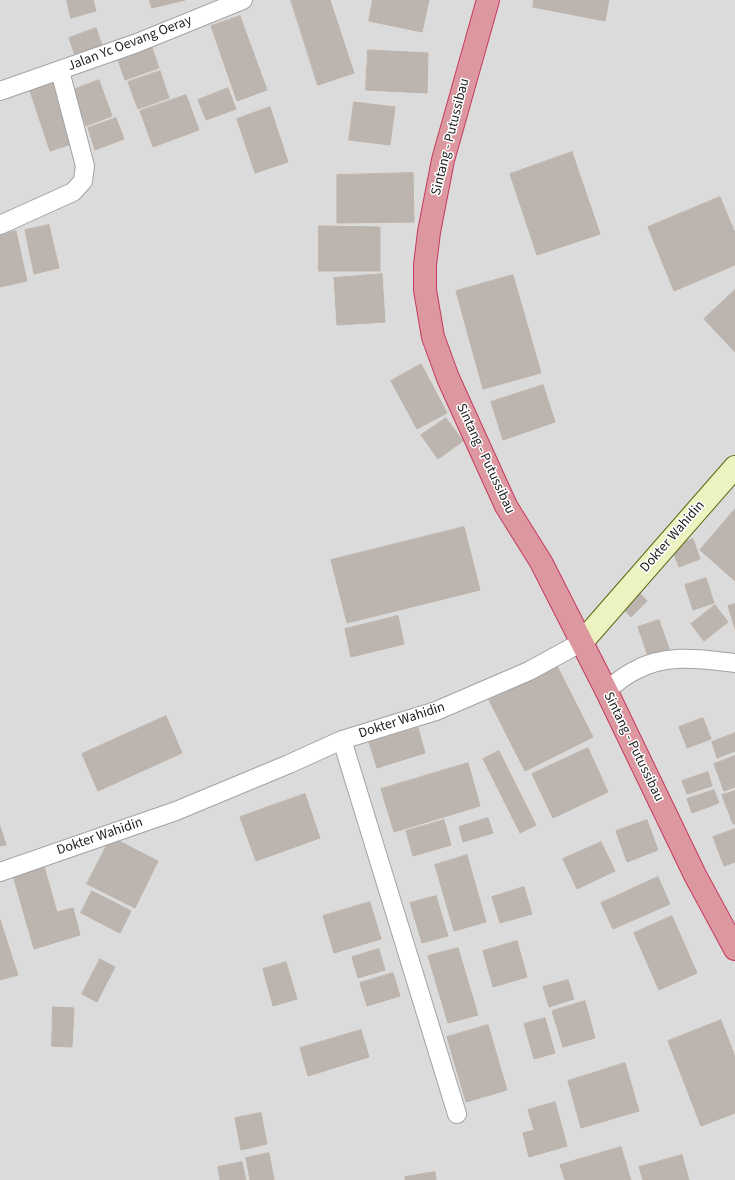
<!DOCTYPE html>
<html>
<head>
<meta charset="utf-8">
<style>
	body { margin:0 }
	canvas { display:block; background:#eeece6 }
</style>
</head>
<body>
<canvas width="735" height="1180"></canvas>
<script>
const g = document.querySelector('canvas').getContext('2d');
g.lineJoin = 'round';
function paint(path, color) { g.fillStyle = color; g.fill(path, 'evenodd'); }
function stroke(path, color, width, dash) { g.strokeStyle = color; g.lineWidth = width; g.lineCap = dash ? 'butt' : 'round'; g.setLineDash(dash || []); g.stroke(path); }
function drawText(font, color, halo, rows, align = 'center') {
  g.font = font + ' "Source Sans 3",sans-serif'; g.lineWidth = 3; g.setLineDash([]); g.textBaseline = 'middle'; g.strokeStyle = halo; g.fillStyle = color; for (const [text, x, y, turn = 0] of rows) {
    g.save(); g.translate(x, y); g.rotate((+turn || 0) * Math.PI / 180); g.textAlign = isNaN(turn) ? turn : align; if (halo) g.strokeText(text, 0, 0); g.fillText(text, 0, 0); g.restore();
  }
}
paint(new Path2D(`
	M0,0H735V1180H0Z`), '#dcdbdb');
const building = new Path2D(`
	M67,0H93L96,11L71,18Z
	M150,0H185L152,8Z
	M291,0H330L354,73L318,85Z
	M373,0H429L422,32L369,21Z
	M534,0H609L605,21L533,7Z
	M240,16L267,90L237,101L211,26Z
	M96,28L103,48L76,58L69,38Z
	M151,45L159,68L125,80L117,57Z
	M368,50L428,53L427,93L366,90Z
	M160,71L169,98L138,109L128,82Z
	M99,80L112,116L86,126L73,90Z
	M55,83L75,143L50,151L30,91Z
	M228,88L236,109L206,120L198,100Z
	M186,95L199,130L153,147L140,111Z
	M354,102L395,107L390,145L349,140Z
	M270,107L288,162L255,173L237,119Z
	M116,118L124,139L95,150L88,128Z
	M572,152L600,234L537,255L510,174Z
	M413,173L414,222L337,223V175Z
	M720,197L735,233V265L674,291L648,227Z
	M49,225L59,268L34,274L25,230Z
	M319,226L380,227V271H319Z
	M16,231L27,281L0,287V235Z
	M382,274L385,322L337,325L334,278Z
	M513,275L541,373L483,389L456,291Z
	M735,290V352L704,319Z
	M421,364L447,413L417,429L391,381Z
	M543,385L555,422L503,440L491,402Z
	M446,418L463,441L438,459L421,435Z
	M735,509V581L700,550Z
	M464,527L480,590L347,623L331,560Z
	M693,539L700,559L679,567L671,547Z
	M706,578L714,603L693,610L685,585Z
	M637,590L647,601L631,617L621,607Z
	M735,604V629L728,606Z
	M715,605L728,622L704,641L691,624Z
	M398,616L404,644L351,657L345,629Z
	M659,620L670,651L649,659L638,627Z
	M557,666L593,737L525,771L489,700Z
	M166,716L182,753L98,791L82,754Z
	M703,718L711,739L687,748L679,727Z
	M418,728L425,753L377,768L369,742Z
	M735,733V751L717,758L712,742Z
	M588,748L608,792L553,818L532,774Z
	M499,751L536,825L520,833L483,759Z
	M735,756V787L724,791L714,764Z
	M468,763L480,806L394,832L381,789Z
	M708,772L712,786L687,794L682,781Z
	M714,790L719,803L692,813L687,799Z
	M735,791V824H733L722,795Z
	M305,794L320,838L256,861L240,817Z
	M488,818L493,833L463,842L459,827Z
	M444,820L451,845L413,856L406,831Z
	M647,820L658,850L627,862L616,831Z
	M0,826L6,845L0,846Z
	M735,829V862L724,866L713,837Z
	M111,837L158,861L135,908L87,884Z
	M601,842L615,871L577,889L563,859Z
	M467,855L486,922L454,931L435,865Z
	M43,863L57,912L73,908L80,935L34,949L12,872Z
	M658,877L670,904L613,929L601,903Z
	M524,887L532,914L500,923L492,897Z
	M92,891L131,911L120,933L81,913Z
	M436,896L448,936L422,943L410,903Z
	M370,902L381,939L334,953L323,916Z
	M672,916L697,973L659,990L634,933Z
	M0,920L18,975L0,980Z
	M517,941L527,977L493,987L483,951Z
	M458,948L478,1015L448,1023L428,956Z
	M379,949L385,970L358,978L352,957Z
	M100,959L115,967L97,1002L82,994Z
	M286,962L297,999L273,1006L263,969Z
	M393,973L400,996L367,1006L360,983Z
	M568,980L574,999L549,1007L543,987Z
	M585,1001L595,1038L563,1047L552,1011Z
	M53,1007L74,1008L72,1047L52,1046Z
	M545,1018L555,1053L534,1059L524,1024Z
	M721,1020L735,1057V1113L701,1126L668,1041Z
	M488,1025L507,1090L466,1102L447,1037Z
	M361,1030L369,1057L308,1076L300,1048Z
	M625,1063L639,1111L581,1128L568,1081Z
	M555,1102L567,1146L529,1157L523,1133L534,1130L528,1110Z
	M261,1113L267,1144L241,1150L235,1118Z
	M621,1147L631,1180H565L560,1165Z
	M269,1153L274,1180H250L246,1158Z
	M682,1155L689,1180H643L639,1167Z
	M242,1162L246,1180H220L218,1167Z
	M435,1172L436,1180H405V1177Z`);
paint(building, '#bbb4af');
stroke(building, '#beb4aa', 1);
const street = new Path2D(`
	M0,91L137,43L243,0
	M0,225L73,192L83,181L85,166L60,71
	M606,690C615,684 624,676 634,671C666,653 701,659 735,663
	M342,740L457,1114
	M0,872L176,811L289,764L342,740L436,711L529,671L582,642`);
const secondary = new Path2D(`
	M582,642L735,467`);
const highway = new Path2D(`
	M488,0L443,160L429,232L425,265V290L433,337L448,378L506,506L541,562L606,690L695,875L735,949`);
stroke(street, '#a2a2a2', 20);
stroke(secondary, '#5a6912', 24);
stroke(highway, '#c53a60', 24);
stroke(street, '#fff', 18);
stroke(secondary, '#ecf2c0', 22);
stroke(highway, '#dc979f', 22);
drawText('14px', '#1e1e1e', '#fff', [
	["Jalan Yc Oevang Oeray",130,44,-21],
	["Sintang - Putussibau",451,137,-76],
	["Sintang - Putussibau",485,459,65],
	["Dokter Wahidin",673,537,-49],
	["Dokter Wahidin",402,721,-18],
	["Sintang - Putussibau",633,747,64],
	["Dokter Wahidin",100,837,-19]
]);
</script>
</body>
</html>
